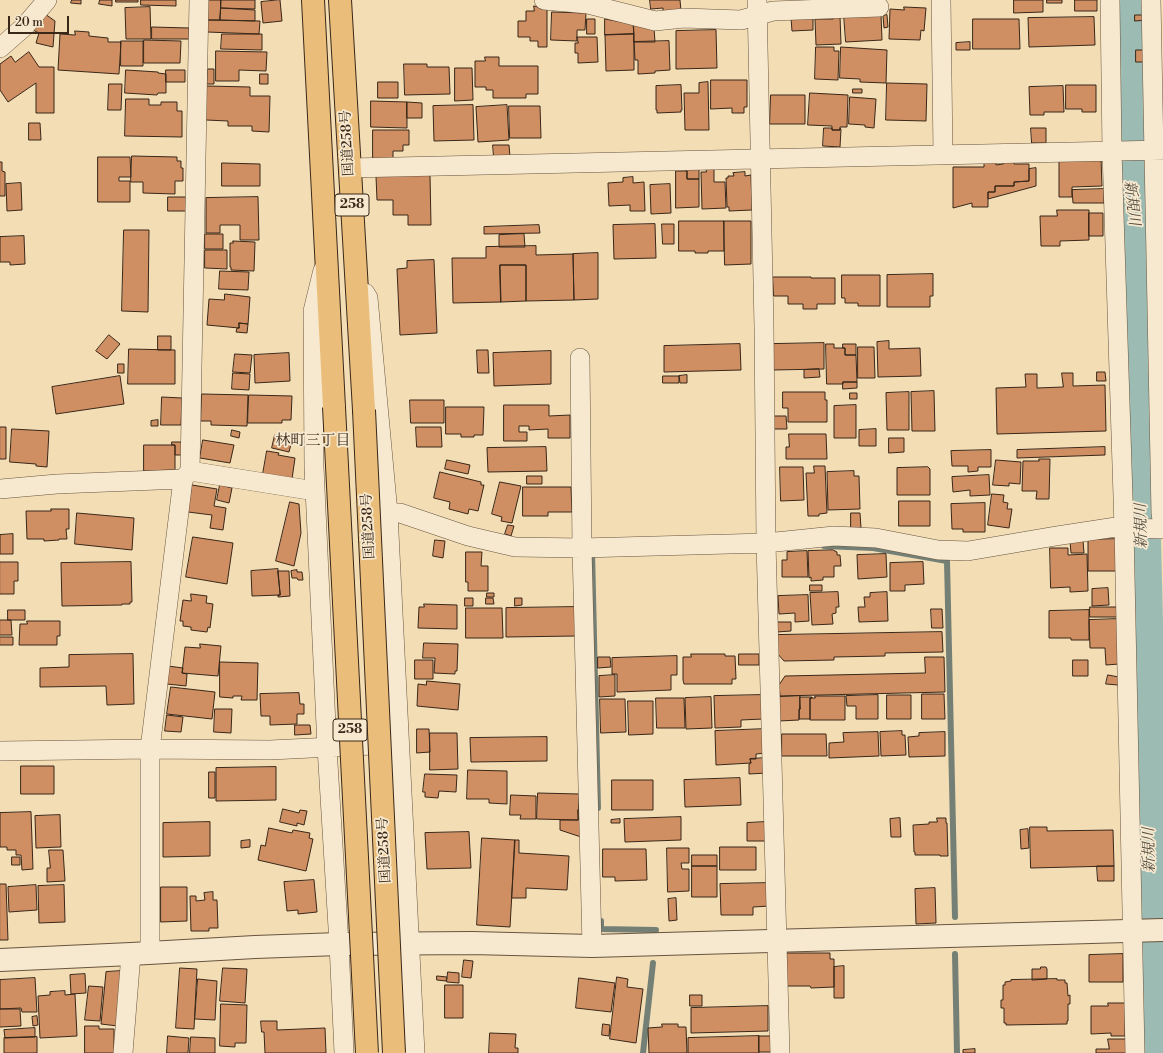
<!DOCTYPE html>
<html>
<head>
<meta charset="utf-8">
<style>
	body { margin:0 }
	#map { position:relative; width:1163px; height:1053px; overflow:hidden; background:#f3ddb5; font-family:"Libre Bodoni",serif }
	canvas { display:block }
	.scale { position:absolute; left:8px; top:16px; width:61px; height:18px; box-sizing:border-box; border:2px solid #392718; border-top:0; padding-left:5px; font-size:12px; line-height:14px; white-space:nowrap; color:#392718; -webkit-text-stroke:3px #f7e9cf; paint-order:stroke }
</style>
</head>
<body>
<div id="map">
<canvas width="1163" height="1053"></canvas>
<div class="scale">20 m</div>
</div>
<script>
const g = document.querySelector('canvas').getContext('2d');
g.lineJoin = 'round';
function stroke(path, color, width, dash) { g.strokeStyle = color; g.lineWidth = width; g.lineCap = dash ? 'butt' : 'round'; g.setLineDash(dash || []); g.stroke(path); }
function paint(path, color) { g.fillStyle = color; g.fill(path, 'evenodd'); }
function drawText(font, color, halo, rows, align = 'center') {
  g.font = font + ' "Libre Bodoni","Noto Serif JP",serif'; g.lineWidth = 3.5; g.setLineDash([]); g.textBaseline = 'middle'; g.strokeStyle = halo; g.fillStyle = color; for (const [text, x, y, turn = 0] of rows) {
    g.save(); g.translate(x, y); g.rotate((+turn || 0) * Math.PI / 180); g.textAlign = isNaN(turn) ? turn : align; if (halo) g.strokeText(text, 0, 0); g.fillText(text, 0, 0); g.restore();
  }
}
stroke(new Path2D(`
	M824,546L873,548L947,561L955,917
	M594,551H592L598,808
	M601,921V929L656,930
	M955,954L957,1053
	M643,1053L653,963`), '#748075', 6);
stroke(new Path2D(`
	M1124,0L1128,177L1135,231L1155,1053`), '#9cbbb3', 37);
const building = new Path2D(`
	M72,0H81V4L71,3Z
	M100,0H112V6L99,4Z
	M116,0H138V2H116Z
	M141,0H176V6L141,5Z
	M208,0H221L220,20H208Z
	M221,0H255V9L221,8Z
	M280,0L282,21L263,23L261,2Z
	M650,0H680L681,11L663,13V8L651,9Z
	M1014,0H1043V12L1014,13Z
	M1047,0H1062V3H1047Z
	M1075,0H1097V11H1075Z
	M534,6L547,9V47H538V41H530V37H518V21H526V11H534Z
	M150,7L151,39H126L125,8Z
	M904,7L926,8L924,31L921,30L920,40L889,39L890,9L904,10Z
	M221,8L255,10V21L220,20Z
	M552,12L586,13L585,30H577V41L551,40Z
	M45,14L55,21L53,47L36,43L39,33L33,30Z
	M844,15H881L882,40L846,42Z
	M887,15L888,27L884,28L883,16Z
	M1135,15H1147V20L1135,21Z
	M832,16H840L841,44L816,45L815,19H833Z
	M813,17V30L792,31L791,18Z
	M1094,17L1095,45L1029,47L1028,18Z
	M587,19H595V34H587Z
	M605,19L633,24L634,34L605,35Z
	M973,19H1019L1020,49H973Z
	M208,20L260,21L259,34L207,32Z
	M634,25L654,28L655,42H634Z
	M152,27L189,28V39H152Z
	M716,30L717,68L676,69V31Z
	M75,31L89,32V36L108,38V42H121L119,74L58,70L60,34L75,35Z
	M222,34H262V50L221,49Z
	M634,34V70L606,71L605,35Z
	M577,37H597L598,62L578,63V53H575V43H578Z
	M144,40L181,41L180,63H144Z
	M121,41H143V66H121Z
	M669,41L670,70L655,71V73L638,74V60H635L634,42Z
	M970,42V50H956V43Z
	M816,47H834V51H839L838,80L815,79Z
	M841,47L887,50L886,83L860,82V79L840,78Z
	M1136,50H1144V62H1136Z
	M216,51L267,52L266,71L239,70V81H216Z
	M29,52L39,67H54V113H36V83L8,102L0,90V64L11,56L15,62Z
	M485,57H499V66H538V94H526V98H493V90H486V87H475V61H485Z
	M404,64H427V67H449L450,94L405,95Z
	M455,68H472L473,100L455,101Z
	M208,69H214V84H207Z
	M126,70L158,72V73L166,74V93H158L157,95L125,93Z
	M166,70H185V82H166Z
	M260,74H268V84H260Z
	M711,80H747V107H744V113H732V108L711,109Z
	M378,82H398V98H378Z
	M708,82L709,130H685L684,93H699V83Z
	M887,83L927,84L926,121L886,120Z
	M109,84H122L121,110H108Z
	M681,85L682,110H681V112L657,113V110H656V86Z
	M1066,85H1096V112H1082V109H1066Z
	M207,86L250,87V96H270L269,132L252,131V126H228V121L206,120Z
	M1063,86L1064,112H1044V115H1030L1029,87Z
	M853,89H862V93H853Z
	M810,93L848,95L847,127H840V130H832V126L808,125Z
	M771,95H805V124H770Z
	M850,97L876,99L874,128L865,127V125L849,124Z
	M126,99H149V105H161V102H177V111H182V137L125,136Z
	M371,101L407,102V128L371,127Z
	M407,102L422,103V118H407Z
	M473,105L474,140L434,141L433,106Z
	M507,105L509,140L478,142L476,107Z
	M509,106H540L541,138H510Z
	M29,123H40L41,140H29Z
	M824,128H832V130H840V128L841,129L840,147L823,146Z
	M1031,128H1046V143H1032Z
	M373,130H409V145H403V151H393V160H373Z
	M493,145H509L510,157H494Z
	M132,156L177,157V161H181V168H183V181H175V194L143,193V182H131Z
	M98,157H130L131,177H119V181H130V202H98Z
	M1101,158L1102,186L1072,187V197H1059V159Z
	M1002,160H1014V164H1029V181L1014,182V186H995V192H988V207H972V203L953,208V167H984V161H996V165L1003,164Z
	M0,162H2V171L5,172V196H0Z
	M222,163L260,164V186H222Z
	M699,166V179H687V171H686V167Z
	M706,167H714V182H725L726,208L702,209L701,172H706Z
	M1036,168V186L988,199V192H995V186H1014V182L1029,181V169Z
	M676,171H687V179H699V207L676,208Z
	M745,172V176L751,175L752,210L729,211V207H727L726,178H728V176H734L733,173Z
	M430,175L431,225H408V215H393V200H377L376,176Z
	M633,177V183L644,182L645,211H630V205L609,206L608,183L623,182V178Z
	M21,183L22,210L7,211L6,184Z
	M670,184L671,213L651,214L650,185Z
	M1104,189V203H1073L1072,190Z
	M168,197H186V211H168Z
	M258,197L259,240H240V225H220V233H206V198Z
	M1057,210H1089V240L1060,241V246H1041L1040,216H1057Z
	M1089,213H1103V236H1089Z
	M679,221H724V251H708V253H695V251H679Z
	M724,221H751V264L725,265Z
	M655,224L656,258L614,259L613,225Z
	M662,224H674V244H663Z
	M539,225L540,233L484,234V227Z
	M124,230H149L148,312L122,311Z
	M205,234H223V249H205Z
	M524,234L525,247H499V235Z
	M24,236L25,264L10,265V262H0V237Z
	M233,241L255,242L254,271L231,270V267H230V243H233Z
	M536,246V255L573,254L574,300L526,301V265H500L501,302L453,303L452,258H486V247Z
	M205,250H227V269L205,268Z
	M598,253V299L574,300L573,254Z
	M434,260L437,333L400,335L397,269L407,268V261Z
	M500,265H526V301L501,302Z
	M220,271L249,272L248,290L219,289Z
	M933,274V296H930V307H887V275Z
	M842,275H880V306H858V303H845V298H842Z
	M773,277H811V278H835V304H817V309H803V304H788V296H774Z
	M225,294L250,297L248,324L239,323V328L207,325L209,299L224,300Z
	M239,323L248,324L247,333L236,332L237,328H239Z
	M109,335L120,344L107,359L96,351Z
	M158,336H171V350H158Z
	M889,341V349L920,348L921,376L878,377L877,342Z
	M824,343V369L773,370V344Z
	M740,344L741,370L664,372V346Z
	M826,344H834V348H845V355H856L857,382H843V384H827Z
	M843,344H856V355H845V348H843Z
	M858,347H874L875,378H858Z
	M129,349L175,350V384H128Z
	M477,350H488L489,373H478Z
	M551,351V384L494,386L493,353Z
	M289,353L290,381L255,383L254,355Z
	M235,354L252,355L250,373L233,372Z
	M118,364H124V373H118Z
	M819,369L820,377L804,378V370Z
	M1097,372H1105L1106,381H1097Z
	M233,373L250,374L249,390L232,389Z
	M1062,373H1073V386L1105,385L1106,431L997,434L996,388L1026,387L1025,374H1037V388L1063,387Z
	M687,375V383H680L679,376Z
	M120,376L124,404L56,414L52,387Z
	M663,376H679V383H663Z
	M843,382H857V388L843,389Z
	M934,391L935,431H912L911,392Z
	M783,392H825V400H827V422H788V408H783Z
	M909,392V430H887L886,393Z
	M850,393H857V399H850Z
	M202,394L248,395L247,426L211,425V421H201Z
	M249,395L292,396L291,420H282V423H248Z
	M162,397L182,398L181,425H161Z
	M410,400H444V423H411Z
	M504,405H549V416L570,415V438H548V429L529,430V426H519V432H527V441H504Z
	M856,405V438H834V406Z
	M446,407H484L483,435H474V437H461V434H446Z
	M773,416H786L787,429H773Z
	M158,420V426H151V421Z
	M0,427H6V459H0Z
	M416,427H441L442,447H417Z
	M12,429L49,431L47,467L36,466V464L10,462Z
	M876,429V446H859V430Z
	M232,430L240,432L239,438L231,436Z
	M789,434H826L827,459H786V447H789Z
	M275,435L292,440L289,452L272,448Z
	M889,438H904V452L889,453Z
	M203,440L234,445L230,463L200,458Z
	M172,442H183V455H175V445H172Z
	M144,445H175V470L144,471Z
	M546,447L547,471L488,472L487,448Z
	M1105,447V455L1017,458V450Z
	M991,450V467H978V471L968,472V466H952L951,451Z
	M267,451L279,453L278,455L295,458L292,479L263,474Z
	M1039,459H1050L1049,499H1036L1037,491H1022L1023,461H1039Z
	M447,460L470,465L468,474L445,469Z
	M996,460L1021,462L1020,484L1009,483V486L993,485Z
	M814,466H825L827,513L819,514V516H808L806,473H814Z
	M780,467H803L804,500L781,501Z
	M928,467L930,469V495H897V468Z
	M854,471V476H859L860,509L828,510L827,472Z
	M440,472L481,482V485H484L478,511L469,509L468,514L449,509L450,502L434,498Z
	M989,475L990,495L970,496V490L953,492L952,477Z
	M527,476H542V484H527Z
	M500,482L521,486L512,523L501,521L502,517L492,514Z
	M192,485L217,489L214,506L226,508L223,530L210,528L212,515L188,512Z
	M220,485L232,488L229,503L217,500Z
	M523,487H571L572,512H548V516H523Z
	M992,494L1004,495L1003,502L1008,503L1007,509H1012L1009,528L988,525Z
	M899,501H930V526H899Z
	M290,502L299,504L301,533L294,566L276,561Z
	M985,503V532H963V529H952L951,504Z
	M51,509H69V529H66L67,539H59V540L44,541V539H27L26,511H51Z
	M77,513L134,518L132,550L75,544Z
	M851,513H860L861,528L851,529Z
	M508,525L514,526L511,536L505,534Z
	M13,534V554H0V535Z
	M193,537L233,543L227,584L186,577Z
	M1117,539V571H1088V540Z
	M435,540L445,541L443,558L433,556Z
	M1083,540L1084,553H1071L1070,541Z
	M1050,548H1068V555L1087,554L1088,591L1070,592V587L1051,588Z
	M833,550L837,552V555H840L841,566H834V577H823V580L811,581V577L809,578L808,551Z
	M807,551L808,577H782V560H787V552Z
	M466,552H482L481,566H488V591H468V582H466Z
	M886,554L887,577L858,579L857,555Z
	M0,562H18V581H14V594H0Z
	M131,562L132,602H130V604H122V605L62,606L61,563Z
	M923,562L924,584L905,585V591H890V563Z
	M278,569L280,595L252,596L251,571Z
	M297,570V572H302L303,580H298L297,578H292L291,571Z
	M278,571H289L290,596L278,597V595H280Z
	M810,585H822V591H810Z
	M1108,588L1109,605L1092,606V589Z
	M838,592L839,607H836V613L832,614L833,624L812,625L810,593Z
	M887,592L888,621L859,622L858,607H865L864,597H870V593Z
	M487,593H494V597H487Z
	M191,594L207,596L206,603L213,604L210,628L208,627L207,632L191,630V627L183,626V621H180L183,600L191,601Z
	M808,595L809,621L795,622V613L779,614L778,596Z
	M465,598H473V606H465Z
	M486,598H493L494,604H486Z
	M515,598H522V605L515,606Z
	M424,604L457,605V629L418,628L419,607H424Z
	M576,607V636L506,637V608Z
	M1090,607H1117V617H1090Z
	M466,608H502L503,638H466Z
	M931,609H942L943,628H932Z
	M8,610H25V620H8Z
	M1089,610V640H1071V638H1049V611Z
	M1118,619L1119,664L1106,665L1105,648H1090L1089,620Z
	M0,620H11L12,635H0Z
	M27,621H60V636H57V645H19L20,624H27Z
	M776,622H791V631L777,632Z
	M942,632L943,652L885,653V656L834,657V660L784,661L777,653L776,635Z
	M0,637H13V645H0Z
	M424,643L458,644L457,671H455V674L434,673L435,658H423Z
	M200,644L221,646L218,676L182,673L185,647L200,648Z
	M133,654L134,704L107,705L106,686L40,687V668L69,667V655Z
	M691,654H725V656H735L736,679H732V684H684L683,680V657H691Z
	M739,654H759V665H739Z
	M677,656V675H671V690L617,692V674H612V658Z
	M598,657H610L611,667L598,668Z
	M925,657H944L945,692L780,696L779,685L785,676L925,673Z
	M415,660H433V679H415Z
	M1073,660H1088V676H1073Z
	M220,662L258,663L257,700H241L242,696H233V698L220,697Z
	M168,666L183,668L182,673L187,674L186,686L167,684Z
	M615,675V696L599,697V676Z
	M1108,675L1119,677L1118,685L1106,684Z
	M427,681L460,684L458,710L417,706L418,684L426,685Z
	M171,687L215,692L212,719L167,714Z
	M299,693L300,704H304V714H297V724L270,725V716H261L260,694Z
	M922,694H944L945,719H922Z
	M762,695L763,719L741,720V727L715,728L714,696Z
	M878,695V719H856V706H847L846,696Z
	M887,695H911V719H887Z
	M800,696L799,720L779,721L778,697Z
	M815,696H845V720H810V698H815Z
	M711,697L712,728L686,729L685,698Z
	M800,697H812V698H810V719H799V709H800Z
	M656,698H684L685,728H657Z
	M600,699H625L626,732L601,733Z
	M628,701H653V734L629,735Z
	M215,709H232L231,733L214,732Z
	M167,715L183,717L181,732L165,731Z
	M295,725H310L311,734L295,735Z
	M417,729H429L430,752L417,753Z
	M766,729V753L756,754V759H750L751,763L716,765L715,731Z
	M902,731V735H905L906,755L881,756L880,732Z
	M878,732L879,756L829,758V743L844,742L843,733Z
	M945,732V756L909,757L908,737L919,736V733Z
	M430,733H457L458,769L430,770Z
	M782,734H826L827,756H782Z
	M547,737V761L471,762L470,738Z
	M766,758L767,773L749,774V764L751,763L750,759Z
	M21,766H54V794H21Z
	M276,767V800L216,801V768Z
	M468,770L507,771V804L489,803V799H467Z
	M209,772H215V798H209Z
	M425,774L457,775L456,792L439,791L438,798L425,797V792H423Z
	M740,778L741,805L685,807L684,780Z
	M612,780H653V810H612Z
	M538,793L579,794L578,820L537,819Z
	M511,795L536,796V819H520L521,815H510Z
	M283,809L299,813L300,810L307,811L304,825L297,823V826L280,822Z
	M578,810H580L581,837L560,830V820H578Z
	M31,812L33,869L22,870L21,855H16V850H7V847H0V813Z
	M60,815L61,847L36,848L35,816Z
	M681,817V840L625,842L624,819Z
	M900,818L901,837H891L890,819Z
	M937,818H946V823H947L948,856H940V855H915V852H914L913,825L929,824V822H937Z
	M620,819V823H611V820Z
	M210,822V856L163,857V823Z
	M765,822L766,841H747V823Z
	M1030,827H1047V831L1113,830L1114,866L1031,868Z
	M269,828L292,833L293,830L310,833L309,838L313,839L306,871L258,860L261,845L265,846Z
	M1028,829L1029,848L1021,849L1020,830Z
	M469,832L471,868L427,869L425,833Z
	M482,838L515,840L510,927L477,925Z
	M250,840V847L241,848V841Z
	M515,840H519V853L569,856L567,890L526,888V898H512Z
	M720,847H756V870H720Z
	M667,848H689V863H681L682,869H689V891L668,892Z
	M603,849H646L647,880L615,881V877H603Z
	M49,850H63L65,881L47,882V868H50Z
	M692,855H717V866H692Z
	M12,857H20V865H12Z
	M692,866H717V897H692Z
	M1097,866H1114V881H1098Z
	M314,880L317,912L298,914V910L287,911L284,882Z
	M770,883V906L753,907V915H721L720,884Z
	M0,884H6L8,940H0Z
	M36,885L37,910L9,912L8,887Z
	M64,885L65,922L39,923L38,886Z
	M161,887H187V921L161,922Z
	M935,888L936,923L916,924L915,889Z
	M213,892V900H217L218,928H209V931H191L190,896H196V901L205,900L204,893Z
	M676,898L677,920L669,921L668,899Z
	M785,953H830V959H834V987L811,988L810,986H785Z
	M1123,954V982H1089V955Z
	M464,960L473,961L471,978L462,977Z
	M844,966V998H834V967Z
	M1041,967H1046L1047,969V979L1032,980V969H1040Z
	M180,968L197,969L194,1029L176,1028Z
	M223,968L247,969L245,1003L220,1001Z
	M121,971L118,1026L101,1024L106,972Z
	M448,972L459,973V983L447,982Z
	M85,974L86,993L71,994L70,975Z
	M437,976L447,977L446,981L437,980Z
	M617,977L628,979L627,987L643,989L636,1043L610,1039Z
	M35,978L37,1012H22L21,1008L0,1009V980Z
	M579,978L615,983L611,1012L576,1008Z
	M198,979L217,981L215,1020L195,1019Z
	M1057,979V980H1065V983H1067L1068,996L1070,995V1004H1068V1021H1067V1024L1006,1025V1023H1004V1008H1001V1000H1003V985H1005V982L1011,981V980Z
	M445,985H463V1018H445Z
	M89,986L103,987L100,1021L85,1020Z
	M65,991V995L75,994L77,1036L40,1038L38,996L50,995V992Z
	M690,995H702V1006H690Z
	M1108,1003H1125V1036H1111V1033L1091,1034V1006H1108Z
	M221,1004L247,1005L246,1043H235V1047L220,1046Z
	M768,1006V1031L691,1033V1008Z
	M0,1009H20L21,1026L0,1027Z
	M37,1016L38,1025L33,1026L32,1017Z
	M261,1021H277V1030L325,1028L326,1053H265L264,1032H262Z
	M603,1024L610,1025L609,1036L602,1035Z
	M662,1024H678V1027H686L687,1053H649L648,1028L662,1027Z
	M85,1026H99V1029H114V1053H85Z
	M35,1028V1037L5,1038L4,1030Z
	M490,1033L516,1034L515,1048H518V1053H489Z
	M168,1036L189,1038L188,1053H167Z
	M759,1036V1053H688V1038Z
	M759,1036H773V1052H759Z
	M37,1037V1053H4V1038Z
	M191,1037L215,1038V1053H190Z
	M1108,1039H1126L1127,1053H1096V1049H1109Z
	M975,1049V1053H963V1050Z`);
paint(building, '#cf8f63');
stroke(building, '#392718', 1);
const minor = new Path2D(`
	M544,0L588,4L655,21L684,18L741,20L773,11L879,7
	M757,0L764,327L766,543L780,1053
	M941,0L943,154
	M1110,0L1112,151L1124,528L1135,1053
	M1151,0L1161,513L1163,526
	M0,48L25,26L47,0
	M350,168L1163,150
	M323,270L313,311L314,467L327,747L339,944L344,1053
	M365,293L368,298L388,513L415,1053
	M580,358L582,548L592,946
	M190,471L315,491
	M0,489L57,484L183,479
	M388,513H400L468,536L515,547L582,548L766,543L834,536L876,538L938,550L968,551L1056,536L1116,527L1124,528L1163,529
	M0,751L150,749L270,750L394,744
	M150,953V749L183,479L190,471L199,0
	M123,1053L131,954`);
const tertiary = new Path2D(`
	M0,960L131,954L255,947L339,944L472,943L592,946L1163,930`);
const trunk = new Path2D(`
	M313,0L334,407
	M340,0L364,410`);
stroke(minor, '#68543f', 20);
stroke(tertiary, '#68543f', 24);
stroke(trunk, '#392718', 24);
stroke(minor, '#f7e9cf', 19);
stroke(tertiary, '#f7e9cf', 22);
stroke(trunk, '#eabe7a', 22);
const trunkBridge = new Path2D(`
	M334,407L367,1053
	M364,410L394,1053`);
stroke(trunkBridge, '#392718', 24, []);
stroke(trunkBridge, '#eabe7a', 22);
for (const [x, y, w] of [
	[352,205,34],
	[350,730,34]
]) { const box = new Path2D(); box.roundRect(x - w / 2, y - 11, w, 22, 3); g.fillStyle = '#f7e9cf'; g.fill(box); stroke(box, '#392718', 1); }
drawText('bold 13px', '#392718', null, [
	["258",352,205],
	["258",350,730]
]);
drawText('14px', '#392718', '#f7e9cf', [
	["国道258号",348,143,-93],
	["国道258号",369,526,-93],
	["国道258号",385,850,-93]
]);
drawText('italic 15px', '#524c3f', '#f7e9cf', [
	["新規川",1131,203,83],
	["新規川",1142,526,-91],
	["新規川",1150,850,-91]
]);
drawText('15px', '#392718', '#f7e9cf', [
	["林町三丁目",313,441]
]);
</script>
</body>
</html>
